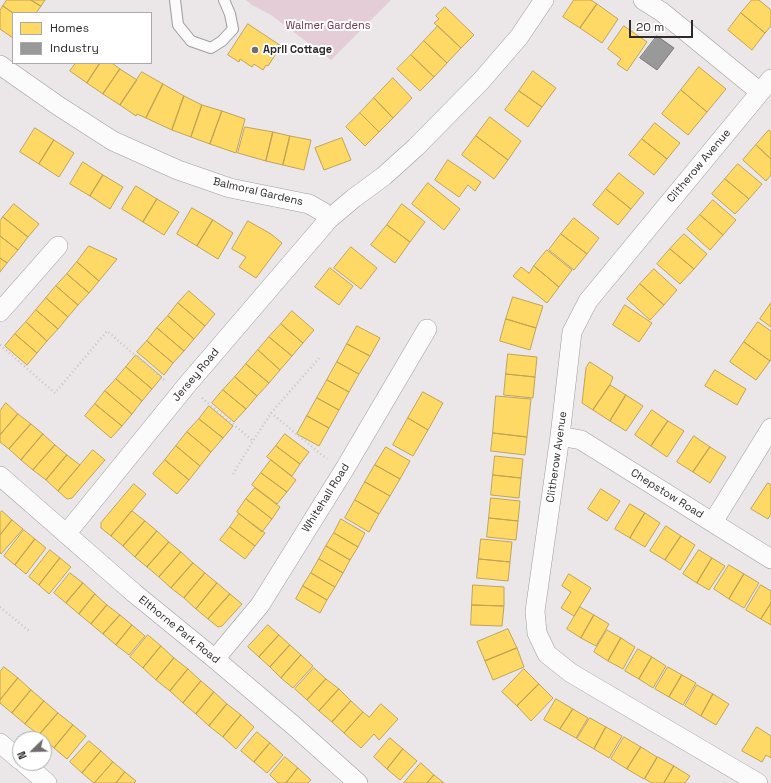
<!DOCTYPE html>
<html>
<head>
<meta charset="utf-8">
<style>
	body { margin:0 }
	#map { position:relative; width:771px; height:783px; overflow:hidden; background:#ebe6e8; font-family:"Space Grotesk",sans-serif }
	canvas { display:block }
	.legend { position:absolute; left:12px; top:12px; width:140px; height:52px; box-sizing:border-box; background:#fff; border:1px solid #abaaab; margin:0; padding:5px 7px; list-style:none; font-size:12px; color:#2e2a2c }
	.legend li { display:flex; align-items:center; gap:8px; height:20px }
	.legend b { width:20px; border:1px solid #abaaab }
	.north { position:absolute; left:12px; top:731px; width:40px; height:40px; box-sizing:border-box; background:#fff; border:1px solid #abaaab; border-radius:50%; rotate:247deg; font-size:11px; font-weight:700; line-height:16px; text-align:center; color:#2e2a2c }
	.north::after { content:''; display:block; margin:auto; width:14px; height:18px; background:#706c6e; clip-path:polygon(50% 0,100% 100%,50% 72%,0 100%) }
	.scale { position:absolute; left:629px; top:20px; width:64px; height:18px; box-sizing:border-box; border:2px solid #2e2a2c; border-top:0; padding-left:5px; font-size:12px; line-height:14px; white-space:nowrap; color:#2e2a2c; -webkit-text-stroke:3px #fff; paint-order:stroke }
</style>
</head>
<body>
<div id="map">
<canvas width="771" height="783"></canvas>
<ul class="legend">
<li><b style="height:11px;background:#ffd966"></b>Homes</li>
<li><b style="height:11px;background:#999"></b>Industry</li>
</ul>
<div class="north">N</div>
<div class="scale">20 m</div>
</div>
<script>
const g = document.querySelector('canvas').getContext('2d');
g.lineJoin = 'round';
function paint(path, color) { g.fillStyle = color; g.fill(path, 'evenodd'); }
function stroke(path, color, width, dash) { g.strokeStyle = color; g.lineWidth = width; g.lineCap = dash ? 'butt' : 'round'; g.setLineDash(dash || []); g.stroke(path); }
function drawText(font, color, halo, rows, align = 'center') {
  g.font = font + ' "Space Grotesk",sans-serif'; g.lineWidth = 4; g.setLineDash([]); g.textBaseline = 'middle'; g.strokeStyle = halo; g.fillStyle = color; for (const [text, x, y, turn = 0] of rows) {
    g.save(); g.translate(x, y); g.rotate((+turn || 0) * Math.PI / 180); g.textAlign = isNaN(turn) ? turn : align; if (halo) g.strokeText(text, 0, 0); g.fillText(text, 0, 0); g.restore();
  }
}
paint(new Path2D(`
	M246,0H391L331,60L271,15L252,5Z`), '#e4cdd7');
const homes = new Path2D(`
	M7,0H31L41,6L36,13H13L3,6Z
	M31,0H45L41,6Z
	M574,0H591L597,4L580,28L563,17Z
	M752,0H759L771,10V26L765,33L741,13Z
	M597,4L618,19L602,43L580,28Z
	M3,6L13,13V38L0,29V11Z
	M445,7L474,35L461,48L434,23L439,19L436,16Z
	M741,13L765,33L752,50L728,30Z
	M248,24L281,46L268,66L266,65L263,70L254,64L252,67L240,59L239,62L228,55Z
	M438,26L461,48L447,63L424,41Z
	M624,26L647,42L627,71L617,64L621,59L608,49Z
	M424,41L447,63L434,77L411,55Z
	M411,55L434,77L420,91L397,69Z
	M76,63H100L87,83L70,71Z
	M100,63H112L120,69L103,94L87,83Z
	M699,67L726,89L707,112L681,90Z
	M120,69L137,80L120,105L103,94Z
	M533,71L556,88L542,107L519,91Z
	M142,72L163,84L146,118L137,114L136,116L120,105Z
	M393,78L412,98L393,118L374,98Z
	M163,84L184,96L172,130L146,118Z
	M681,90L707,112L688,135L662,114Z
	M519,91L542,107L528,127L505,110Z
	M184,96L202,105L191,137L172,130Z
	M374,98L393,118L379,132L360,113Z
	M202,105L222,111L210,144L191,137Z
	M222,111L245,119L236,153L210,144Z
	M360,113L379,132L365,146L346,127Z
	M490,117L521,141L508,160L476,136Z
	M655,123L680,143L667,159L642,139Z
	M245,127L273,132L266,161L238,153Z
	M35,128L54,140L39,164L20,152Z
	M769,130L771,132V159L756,145Z
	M273,132L290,136L283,165L266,161Z
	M290,136L311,140L304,170L283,165Z
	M476,136L508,160L494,179L462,155Z
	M342,138L351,160L324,170L315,148Z
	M642,139L667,159L654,175L629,155Z
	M54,140L74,153L59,177L39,164Z
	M756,145L771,159V175L766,181L743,160Z
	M448,160L481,182L475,191L468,185L459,197L435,180Z
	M83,162L103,175L90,196L70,184Z
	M738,164L762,184L749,199L725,179Z
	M619,173L644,193L631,209L606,189Z
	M103,175L123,187L110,209L90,196Z
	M725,179L749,199L735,214L712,194Z
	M428,183L460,209L444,230L412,204Z
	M136,186L157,199L143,222L122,209Z
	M606,189L631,209L618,225L593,205Z
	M157,199L179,212L164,235L143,222Z
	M713,200L736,220L723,235L700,215Z
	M14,204L39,224L28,237L3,217Z
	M402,204L425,222L410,242L387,225Z
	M192,208L213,220L197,246L177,234Z
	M700,215L723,235L710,250L687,229Z
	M3,217L28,237L18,250L0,236V221Z
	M574,218L599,238L587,254L561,234Z
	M213,220L233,233L218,259L197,246Z
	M248,221L271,234L282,243L256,278L239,267L246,257L232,249Z
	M387,225L410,242L395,263L371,245Z
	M561,234L587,254L574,270L549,250Z
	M684,234L707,254L694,269L670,249Z
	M0,236L18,250L7,263L0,258Z
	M89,246L117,259L99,281L77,262Z
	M351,247L377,268L361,289L334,268Z
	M670,249L694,269L680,284L657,264Z
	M547,250L572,270L559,287L534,266Z
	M0,258L7,263L0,272Z
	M77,262L99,281L89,293L67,274Z
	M534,266L559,287L547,303L513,276L521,267L529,273Z
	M330,268L353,286L339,305L315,287Z
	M654,269L677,290L664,305L640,284Z
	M67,274L89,293L78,305L56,286Z
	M640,284L664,305L650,320L627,299Z
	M56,286L78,305L68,317L46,298Z
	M189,291L215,314L205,326L178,303Z
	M513,297L543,306L536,328L506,319Z
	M46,298L68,317L58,329L36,310Z
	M178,303L205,326L194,339L168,316Z
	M771,303V327L760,319Z
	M625,305L652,323L639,342L613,325Z
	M36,310L58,329L47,341L26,322Z
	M292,311L314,330L303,343L281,324Z
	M168,316L194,339L184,351L157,328Z
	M506,319L536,328L530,350L500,341Z
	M26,322L47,341L37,353L15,334Z
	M758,322L771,331V359L770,361L744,342Z
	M281,324L303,343L292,356L269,337Z
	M357,326L380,338L370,356L347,344Z
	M157,328L184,351L173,363L147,341Z
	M15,334L37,353L27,365L5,346Z
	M269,337L292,356L280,370L258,350Z
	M147,341L173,363L164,375L137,352Z
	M744,342L770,361L756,380L730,362Z
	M347,344L370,356L359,374L337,362Z
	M258,350L280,370L269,383L246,364Z
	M508,354L537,357L535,377L506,374Z
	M136,355L162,377L152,389L126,367Z
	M337,362L359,374L349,392L327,380Z
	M590,362L613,377L610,385L593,410L582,403L586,368Z
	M246,364L269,383L257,396L235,377Z
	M126,367L152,389L142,401L116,379Z
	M715,370L746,389L737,405L705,386Z
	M506,374L535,377L533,398L504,395Z
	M235,377L257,396L246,409L223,390Z
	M116,379L142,401L132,414L105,391Z
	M327,380L349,392L339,410L317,398Z
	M610,385L626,395L610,421L593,410Z
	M223,390L246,409L234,422L212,403Z
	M105,391L132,414L122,426L95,404Z
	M423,392L443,403L428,430L408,418Z
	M626,395L643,406L626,431L610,421Z
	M496,396L531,399L527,437L493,433Z
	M317,398L339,410L329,428L307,416Z
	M6,403L18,414L0,435V411Z
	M95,404L122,426L111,438L85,416Z
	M209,406L233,426L223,438L199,419Z
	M652,410L668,421L651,446L635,435Z
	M18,414L31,424L9,449L0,442V435Z
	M307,416L329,428L319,446L297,434Z
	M408,418L428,430L413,456L393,445Z
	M199,419L223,438L211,452L187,432Z
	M668,421L684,431L667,457L651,446Z
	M31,424L43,434L21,460L9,449Z
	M187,432L211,452L200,466L176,446Z
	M493,433L527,437L525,455L491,451Z
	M43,434L55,445L33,470L21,460Z
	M285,434L309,452L300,464L276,446Z
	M694,436L710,447L693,472L677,462Z
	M55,445L67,455L46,480L33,470Z
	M176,446L200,466L189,480L165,460Z
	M276,446L300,464L292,476L267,457Z
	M386,447L410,461L400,479L375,465Z
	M710,447L726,457L710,483L693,472Z
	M93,450L105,460L72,498L67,499L58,491Z
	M67,455L80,465L58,491L46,480Z
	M495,456L523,459L521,478L493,475Z
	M165,460L189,480L177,494L153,474Z
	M271,460L296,480L287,492L261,473Z
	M375,465L400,479L390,496L365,482Z
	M261,473L287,492L277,504L252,485Z
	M493,475L521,478L519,498L491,495Z
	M365,482L390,496L379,514L355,500Z
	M768,483L771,485V514L768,519L751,509Z
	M134,484L146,494L111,536L101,528V523Z
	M255,488L280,507L272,519L246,499Z
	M601,489L620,501L607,521L588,509Z
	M491,498L520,501L518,521L489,518Z
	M246,499L272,519L262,532L237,512Z
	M355,500L379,514L369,532L345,518Z
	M630,504L645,513L630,538L615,529Z
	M2,511L12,520L0,535V513Z
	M132,511L145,521L123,546L111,536Z
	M645,513L660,523L645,547L630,538Z
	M239,514L265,533L255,546L230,527Z
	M489,518L518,521L516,540L487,537Z
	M341,519L365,533L358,547L334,533Z
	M12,520L23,529L1,554L0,552V535Z
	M145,521L157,531L135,557L123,546Z
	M666,526L681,536L665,560L650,551Z
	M230,527L255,546L245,559L220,540Z
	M24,530L35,539L15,565L4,556Z
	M157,531L169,542L147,567L135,557Z
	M334,533L358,547L350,560L326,546Z
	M681,536L695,545L680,570L665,560Z
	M35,539L46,548L26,574L15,565Z
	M481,539L512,542L510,562L479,559Z
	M169,542L181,552L159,577L147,567Z
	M326,546L350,560L343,573L319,559Z
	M50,550L60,558L39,585L29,577Z
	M699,550L712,558L697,583L683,574Z
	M181,552L193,563L171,588L159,577Z
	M60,558L71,567L49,594L39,585Z
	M712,558L725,566L709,590L697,583Z
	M319,559L343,573L335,587L311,573Z
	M479,559L510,562L508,581L477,578Z
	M193,563L205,573L184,598L171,588Z
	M729,565L744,574L729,599L714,589Z
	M70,573L83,583L66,603L54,593Z
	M205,573L217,583L196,609L184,598Z
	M311,573L335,587L327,600L303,586Z
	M569,574L591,588L574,616L561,608L571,592L562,586Z
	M744,574L759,583L744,608L729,599Z
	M83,583L95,594L79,614L66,603Z
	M217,583L230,594L208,619L196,609Z
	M473,585L504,587V606L472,605Z
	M761,585L771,591V603L761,619L746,610Z
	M303,586L327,600L320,613L296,599Z
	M95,594L107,605L91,624L79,614Z
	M230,594L242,604L222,626L218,627L208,619Z
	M771,603V625L761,619Z
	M107,605L120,615L103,634L91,624Z
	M472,605L504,606L502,626L471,625Z
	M580,607L594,615L581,638L567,629Z
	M120,615L132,625L116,645L103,634Z
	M594,615L609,624L596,646L581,638Z
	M132,625L145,636L129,655L116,645Z
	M268,625L279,635L259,657L248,647Z
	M508,629L517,648L485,661L477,642Z
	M607,630L621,638L608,661L594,652Z
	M148,635L161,646L143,668L130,657Z
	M279,635L290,645L270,667L259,657Z
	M621,638L635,647L623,669L608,661Z
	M290,645L301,655L281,678L270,667Z
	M161,646L174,658L156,680L143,668Z
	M517,648L524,667L493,680L485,661Z
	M638,649L652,657L639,679L625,671Z
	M301,655L313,666L293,688L281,678Z
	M652,657L666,666L653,688L639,679Z
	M174,658L188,669L170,691L156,680Z
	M4,667L18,678L0,700V672Z
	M668,667L682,675L669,697L655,689Z
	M314,668L326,679L307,700L295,689Z
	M188,669L201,681L183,703L170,691Z
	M524,669L539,684L517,706L502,692Z
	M682,675L696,683L683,705L669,697Z
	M18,678L31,690L12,713L0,703V700Z
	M326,679L339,689L319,711L307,700Z
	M201,681L214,692L196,714L183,703Z
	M539,684L553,698L531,721L517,706Z
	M697,685L713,694L701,716L685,706Z
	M339,689L351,701L332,722L319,711Z
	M31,690L44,701L25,724L12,713Z
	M214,692L227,704L209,726L196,714Z
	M713,694L729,704L716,725L701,716Z
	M556,699L573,709L560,729L544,720Z
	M44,701L58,713L39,735L25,724Z
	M351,701L363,712L344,733L332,722Z
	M227,704L241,715L223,737L209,726Z
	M381,704L398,719L379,740L374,734L361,748L344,733L363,712L369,717Z
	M573,709L588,718L576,738L560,729Z
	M58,713L73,725L54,748L39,735Z
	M241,715L254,727L236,749L223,737Z
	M590,718L606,727L594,749L577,739Z
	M73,725L86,736L67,759L54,748Z
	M606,727L622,736L609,758L594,749Z
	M757,727L771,736V758L766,755L762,762L742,751Z
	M257,732L270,743L254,762L241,751Z
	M624,737L641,747L627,769L611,759Z
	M390,738L403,749L387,769L374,757Z
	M89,741L101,751L82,773L70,762Z
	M270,743L283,755L267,773L254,762Z
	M641,747L657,757L644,779L627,769Z
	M403,749L417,761L400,780L387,769Z
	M101,751L113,762L94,783L82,773Z
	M285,757L298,768L286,783H278L270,775Z
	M658,757L674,766L664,783H652L645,779Z
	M113,762L125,772L116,783H95Z
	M421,763L434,775L427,783H404Z
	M674,766L690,776L685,783H664Z
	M298,768L311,780L308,783H286Z
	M125,772L136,781L134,783H116Z
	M434,775L444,783H427Z`);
paint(homes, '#ffd966');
stroke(homes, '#c0a455', 1);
const industry = new Path2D(`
	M657,36L674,48L657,70L640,58Z`);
paint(industry, '#999');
stroke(industry, '#797878', 1);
const lane = new Path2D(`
	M175,0L178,25L191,41L211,48L222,41L233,29L230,14L224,0`);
const street = new Path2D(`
	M643,0L662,12L760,92
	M0,65L60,107L113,141L178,170L230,188L309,204L323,212L329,219L354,198L384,176L416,147L481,81L519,37L544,0
	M0,312L58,246
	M560,436L581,440L771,559
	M0,476L134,593L215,659L293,725L358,783
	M713,522L771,428
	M66,534L186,386L329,219
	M215,659L260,605L344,470L427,329
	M0,743L20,760
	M24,763L47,783
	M758,783L571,673L547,654L537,633L535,611L560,436L572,332L588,301L771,79`);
stroke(lane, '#a09c9e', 12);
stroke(street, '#a09c9e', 20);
stroke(new Path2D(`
	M0,345L55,393L107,331L164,380
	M202,398L253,441L271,413L327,459
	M271,413L320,357
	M233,474L253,441
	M0,607L29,631`), '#c7c5c6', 2.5, [1, 3]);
stroke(lane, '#fcfbfc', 10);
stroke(street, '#fcfbfc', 19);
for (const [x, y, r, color] of [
	[255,50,4,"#706c6e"]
]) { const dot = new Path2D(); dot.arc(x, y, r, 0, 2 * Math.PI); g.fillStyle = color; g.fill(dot); stroke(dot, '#fff', 1.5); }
drawText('11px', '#703452', '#fff', [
	["Walmer Gardens",328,26]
]);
drawText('bold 11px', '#2e2a2c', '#fff', [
	["April Cottage",263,50]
], 'left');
drawText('11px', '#2e2a2c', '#fff', [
	["Clitherow Avenue",699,166,-50],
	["Balmoral Gardens",258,192,13],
	["Jersey Road",196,375,-50],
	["Clitherow Avenue",557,457,-82],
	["Chepstow Road",667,494,32],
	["Whitehall Road",326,498,-58],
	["Elthorne Park Road",179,630,39]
]);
</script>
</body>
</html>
